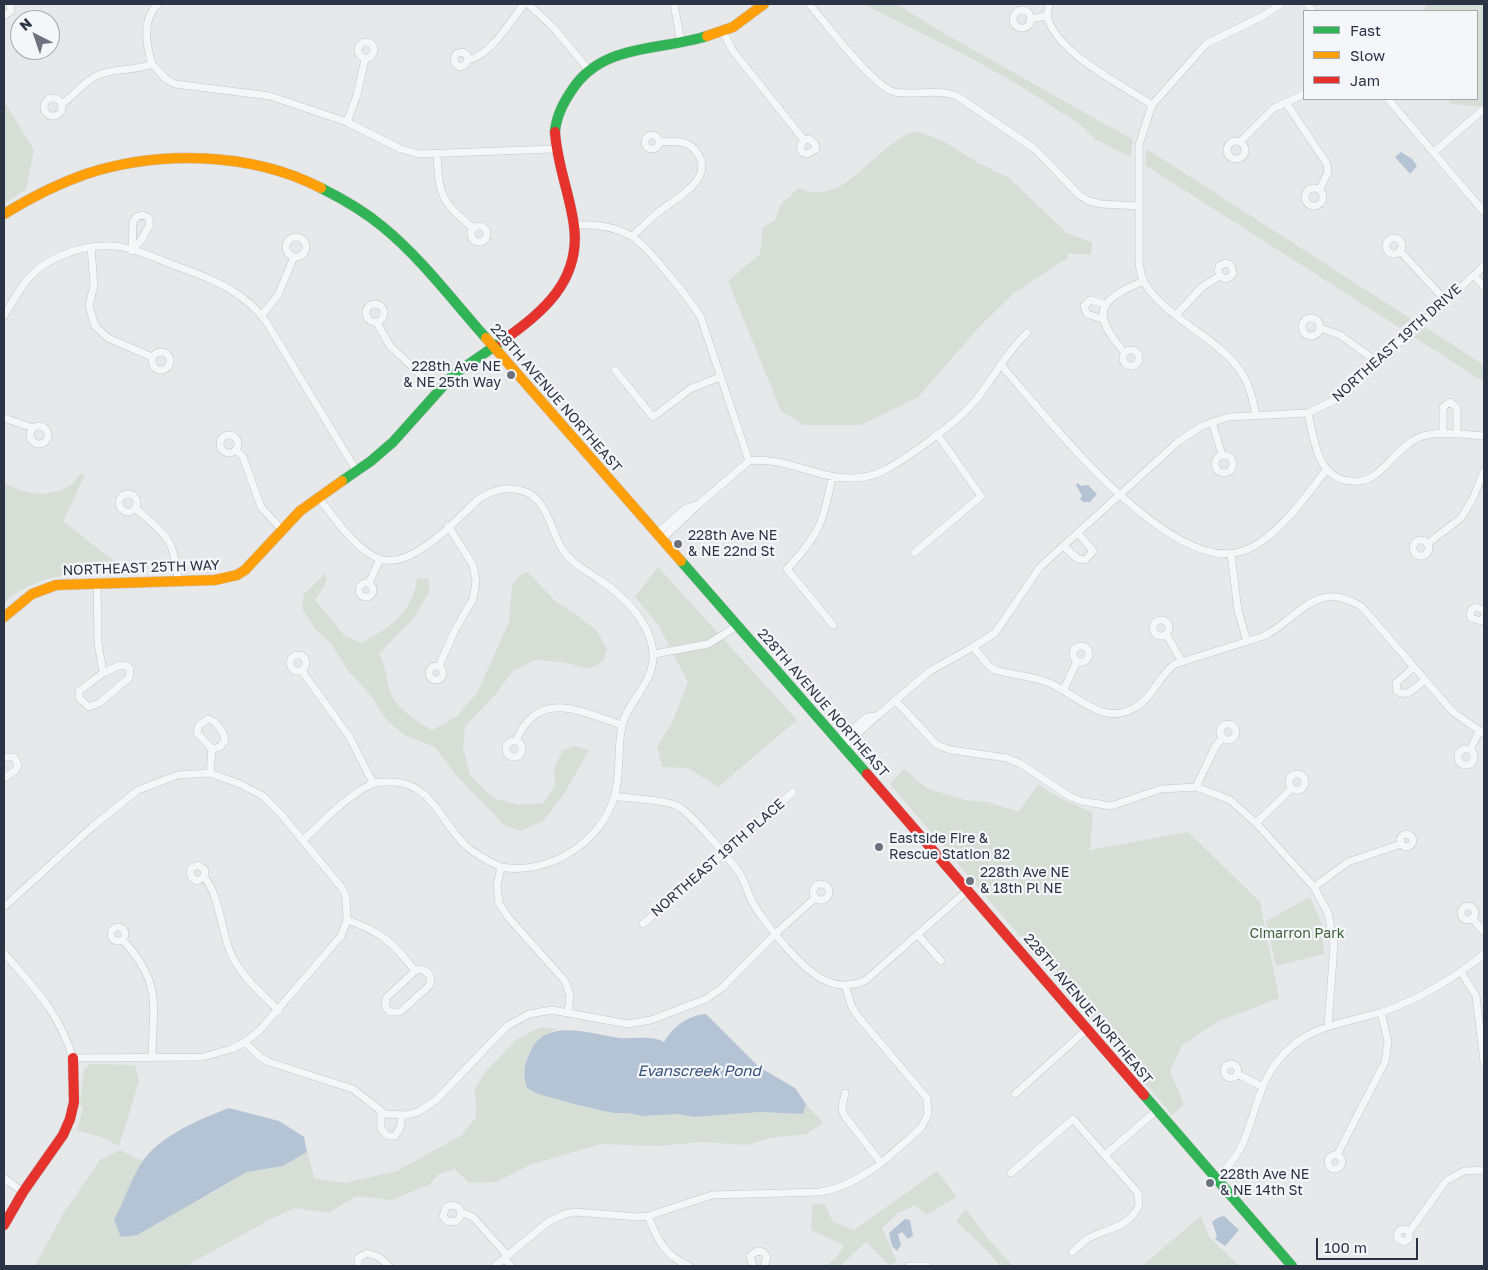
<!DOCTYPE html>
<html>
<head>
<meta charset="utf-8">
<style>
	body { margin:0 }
	#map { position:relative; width:1488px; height:1270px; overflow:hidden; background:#e6e8ea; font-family:"Golos Text",sans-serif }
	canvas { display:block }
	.frame { position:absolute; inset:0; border:5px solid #2b3445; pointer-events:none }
	.legend { position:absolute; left:1303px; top:10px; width:175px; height:90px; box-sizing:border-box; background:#f4f6f9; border:1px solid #a4a8b1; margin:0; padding:6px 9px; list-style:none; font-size:15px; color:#2b3445 }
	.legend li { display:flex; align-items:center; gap:10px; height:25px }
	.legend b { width:25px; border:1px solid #a4a8b1 }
	.north { position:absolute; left:10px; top:10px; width:50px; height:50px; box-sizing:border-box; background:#f4f6f9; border:1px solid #a4a8b1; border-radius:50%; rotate:319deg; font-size:14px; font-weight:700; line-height:20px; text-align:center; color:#2b3445 }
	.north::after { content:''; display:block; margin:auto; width:18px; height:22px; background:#6c737f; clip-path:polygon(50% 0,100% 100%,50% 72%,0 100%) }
	.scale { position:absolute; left:1316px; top:1238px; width:102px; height:22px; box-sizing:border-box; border:2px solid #2b3445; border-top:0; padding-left:6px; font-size:15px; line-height:18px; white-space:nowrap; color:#2b3445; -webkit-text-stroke:4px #f4f6f9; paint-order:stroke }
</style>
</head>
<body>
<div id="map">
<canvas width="1488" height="1270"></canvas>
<div class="frame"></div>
<ul class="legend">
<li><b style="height:6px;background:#30b455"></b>Fast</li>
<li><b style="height:6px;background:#ff9f0a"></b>Slow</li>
<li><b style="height:6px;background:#e5322d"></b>Jam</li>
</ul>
<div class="north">N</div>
<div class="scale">100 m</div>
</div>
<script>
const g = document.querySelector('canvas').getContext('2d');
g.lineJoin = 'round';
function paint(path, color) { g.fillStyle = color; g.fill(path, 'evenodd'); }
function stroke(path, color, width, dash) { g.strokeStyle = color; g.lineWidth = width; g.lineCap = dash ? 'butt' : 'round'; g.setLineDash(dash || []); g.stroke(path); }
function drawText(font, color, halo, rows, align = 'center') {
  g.font = font + ' "Golos Text",sans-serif'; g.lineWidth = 4.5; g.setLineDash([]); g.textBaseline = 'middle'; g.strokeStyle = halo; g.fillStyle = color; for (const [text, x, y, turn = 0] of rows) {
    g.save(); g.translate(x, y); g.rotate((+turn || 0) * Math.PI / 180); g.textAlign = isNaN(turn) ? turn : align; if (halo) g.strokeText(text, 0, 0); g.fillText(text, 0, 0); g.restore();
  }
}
paint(new Path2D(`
	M863,4H897L933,27L1133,140L1130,157L1095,139L1081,125L1017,84L969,57Z
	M1428,4H1484V107L1451,104L1446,99H1477V11H1422Z
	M4,101L34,150L26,189L4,204Z
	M917,131L943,141L975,161L1009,178L1068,234L1092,242L1091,255L1069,253L1067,258L1014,293L980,326L918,397L861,425H804L781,411L728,281L760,254L763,227L775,220L781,204L799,188C844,211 876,141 917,131Z
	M1147,149L1411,319L1400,328L1145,165Z
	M1425,327L1484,365V382L1414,337Z
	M81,473L85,475L63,521L119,565V572C76,573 37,573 4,603V482C21,495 48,498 68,487C73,484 77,477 81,473Z
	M658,567L797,720L718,787L688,768L662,767L657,746L672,723L688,682L658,625L635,597Z
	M528,572L556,602L576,614L596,630L607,648L603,661L589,669L563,662L535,660L513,671L494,696L465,726L463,748L470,775L493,798L518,805L544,803L555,785L554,769L563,750L575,746L589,750L564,794L544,820L521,831L504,825L455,774L435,747L404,735L384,717L370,694L349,672L330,642L315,629L302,608L304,594L326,573V583L315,600L344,635L361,643C389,628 413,613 417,578L429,579V593L412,620L379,654C386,668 386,677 390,691C394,707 418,722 432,730L456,717L477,693L509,622L512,586L520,575Z
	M904,769L926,788L965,800L987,802L1019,812L1038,784L1060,798L1093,813L1090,850L1188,832L1260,902L1279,998L1219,1021L1182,1045L1170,1071L1184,1104L1172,1115L890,784Z
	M1310,897L1322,924L1324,954L1276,966L1266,921Z
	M540,1027L556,1029C532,1043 527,1048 523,1077L538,1094L613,1113H628L643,1116L678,1114L694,1117L760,1112L803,1114L806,1104L823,1123L806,1134L770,1138L747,1145L702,1142L657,1146L600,1144L530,1165L496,1182L469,1183L455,1169L439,1174L429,1185L391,1200L356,1196L328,1213L294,1208L269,1220L186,1266H35L63,1214L100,1160L120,1150L142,1161L114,1220L212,1193L247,1172L283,1166L307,1152L315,1179L345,1183L397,1171L462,1135L476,1117L475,1089L486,1071L516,1040Z
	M90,1064L135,1065L139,1081L119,1146L99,1136L77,1131L83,1108L80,1104L84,1069Z
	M937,1171L957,1197L926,1215L915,1205L898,1213L882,1228L897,1262L889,1265L866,1242L840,1266H825L837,1257L844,1245L811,1230L812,1204H825L833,1222L854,1230Z
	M966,1209L989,1240L1013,1266H1000L991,1255L956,1221Z
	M1201,1216L1209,1237L1239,1266H1142Z`), '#d6ded6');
paint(new Path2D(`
	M1401,152L1412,159L1417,166L1410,174L1395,157Z
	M1078,483L1081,486L1088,485L1097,494L1090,502H1083L1080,499L1082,496L1076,485Z
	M706,1014L759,1067L795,1088L806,1104L803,1114L760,1112L694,1117L678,1114L643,1116L628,1113H613L578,1105L538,1094L527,1088C522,1074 524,1065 530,1052C546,1017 589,1034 619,1038C634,1039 651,1035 664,1042C673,1026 687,1016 706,1014Z
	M229,1108L279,1121L304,1137L307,1152L283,1166L247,1172L137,1235L121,1237L114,1220C123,1203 132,1177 142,1162C159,1136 202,1118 229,1108Z
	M1224,1216L1239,1230L1225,1246L1215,1239L1217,1236L1212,1222L1219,1217Z
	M905,1219L910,1220L913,1236L908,1239L902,1232L898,1234L901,1245L897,1251L892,1246L889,1233Z`), '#b4c4d5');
const street = new Path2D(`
	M528,4L553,27L588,69
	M674,4L681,42
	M809,4C826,23 874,88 895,92C915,96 937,88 957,96L1035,149L1079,195L1089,201L1101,204L1139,206
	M1307,4L1313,11
	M1013 19a9 9 0 1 1 18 0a9 9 0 1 1-18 0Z
	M4,16L11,11L10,4
	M1047,16C1056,53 1121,84 1152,105
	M1030,19L1047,16L1049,4
	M723,32L733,51L804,140L800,147L802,152L807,154L816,149L815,144L809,139L804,140
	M358 50a8 8 0 1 1 16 0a8 8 0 1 1-16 0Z
	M468,60L467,55L462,52L456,54L454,58L455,64L460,67L465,65L468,60C492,54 509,23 524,4
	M152,64C146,45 142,19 158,4
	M44 107a9 9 0 1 1 18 0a9 9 0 1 1-18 0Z
	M1388,99L1484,212
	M1286,103L1327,164L1328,172L1320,189
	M62,104C75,95 84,81 98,75C115,68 135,71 152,64L166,79L175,84L270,96L347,122L401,149L419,154L554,149
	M347,122L357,95L365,59
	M645 142a7 7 0 1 1 14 0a7 7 0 1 1-14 0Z
	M1227 150a9 9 0 1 1 18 0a9 9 0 1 1-18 0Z
	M1240,142L1274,108L1304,94
	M1434,152L1484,109
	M437,155C439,196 441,201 473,228
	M1305 197a9 9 0 1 1 18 0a9 9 0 1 1-18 0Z
	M142,215L148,217L150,224L142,239L132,251L133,222L136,217Z
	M575,225C594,224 614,226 631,236C646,244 692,302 701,318L749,461C783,456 816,478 850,478C862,478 873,476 883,471C906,459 958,422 974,402C993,380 1005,353 1027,333
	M471 234a8 8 0 1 1 16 0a8 8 0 1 1-16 0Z
	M632,236C642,227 651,218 661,210C677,198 712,180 699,156C691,139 675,141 659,142
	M286 247a10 10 0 1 1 20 0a10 10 0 1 1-20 0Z
	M1386 246a8 8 0 1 1 16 0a8 8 0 1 1-16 0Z
	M91,247L94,285L89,306L95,326L108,338L152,357
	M1400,251L1445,300
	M1474,275L1484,287
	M366 313a9 9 0 1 1 18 0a9 9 0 1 1-18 0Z
	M262,315L278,295L294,257
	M1176,315L1202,287L1220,276C1225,280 1230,279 1233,273L1231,265L1226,263L1219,266L1218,271L1220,276
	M4,316C11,304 18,291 27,280C46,257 83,244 113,246C136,247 160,261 182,268C215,280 246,293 267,323L356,470
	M1302 327a9 9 0 1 1 18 0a9 9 0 1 1-18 0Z
	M1102,319L1087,314L1084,306L1090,300L1105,304
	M377,323L390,346L437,390
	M1320,328L1340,335L1376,361
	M1123 358a8 8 0 1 1 16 0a8 8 0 1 1-16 0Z
	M152 361a9 9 0 1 1 18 0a9 9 0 1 1-18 0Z
	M1125,353C1091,314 1096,300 1144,281
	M1000,364C1044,413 1169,577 1243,551C1276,539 1306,497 1326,470
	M615,370L653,417L690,389L720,377
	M1308,413C1314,439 1317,479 1351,481C1360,482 1369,480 1376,474C1391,463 1402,444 1420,437C1439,430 1464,435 1484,436
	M1256,415C1253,401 1250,387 1243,375C1221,338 1165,319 1144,282C1141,277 1140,269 1139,263V145L1152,105L1206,44L1263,16L1281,4
	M4,418L33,428
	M1212,422L1222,455
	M30 435a9 9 0 1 1 18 0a9 9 0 1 1-18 0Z
	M1443,434V407L1450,402L1457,408V434
	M220 444a9 9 0 1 1 18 0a9 9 0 1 1-18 0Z
	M236,450L243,457L261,507L283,531
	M1215 464a9 9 0 1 1 18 0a9 9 0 1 1-18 0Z
	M832,477C824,522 818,536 787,569L833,625
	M119 503a9 9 0 1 1 18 0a9 9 0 1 1-18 0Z
	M318,497C333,516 356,551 380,559C413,570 457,518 480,498C495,489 513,485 530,494C549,506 552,535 564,552C574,565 587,571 600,580C624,596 652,624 653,654C655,682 627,702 622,726C617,749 621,772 615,794C603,842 548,876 501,867
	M699,504L749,461
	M135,508C167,536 174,538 178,581
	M656,534L686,508L699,504L661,540
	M1413 548a8 8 0 1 1 16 0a8 8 0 1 1-16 0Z
	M1427,544L1461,518L1473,498L1484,471
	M1063,546L1078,559L1085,560L1093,551L1078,533
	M914,553L981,496L937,434
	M1231,554L1238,611L1247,641
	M97,582L98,642L103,673L79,691V698L89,707L99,703L129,678L130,669L127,666L120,665L103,673
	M359 590a7 7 0 1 1 14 0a7 7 0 1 1-14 0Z
	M369,583L380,559
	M1484,611L1477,607L1472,609L1470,613L1471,618L1481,621L1484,617
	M1153 628a8 8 0 1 1 16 0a8 8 0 1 1-16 0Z
	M1166,634L1181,660
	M1073 654a8 8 0 1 1 16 0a8 8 0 1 1-16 0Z
	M973,647L989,666L995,670C1012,675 1031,676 1047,682C1076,693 1102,727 1134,708C1153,698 1158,676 1175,664L1264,636C1300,618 1315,578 1362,607L1453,712L1484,734
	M654,654L708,644L737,626
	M290 663a8 8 0 1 1 16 0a8 8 0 1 1-16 0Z
	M429 673a7 7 0 1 1 14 0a7 7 0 1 1-14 0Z
	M439,666L455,630L473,599L476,581L473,565L448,526
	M1414,667L1396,683L1397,691C1407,699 1417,686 1425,680
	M301,670L349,736L373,783
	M1064,689L1077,661
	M895,700L937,745L951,750L1007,758L1021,764L1069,796L1081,801L1111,806L1161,789L1196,787L1230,800L1256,823L1314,887L1328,913L1334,944L1328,1026
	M877,716L930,671L973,647L995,633L1040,567L1179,441L1202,426L1228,417L1308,413L1337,399L1484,266
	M1220 732a8 8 0 1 1 16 0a8 8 0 1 1-16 0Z
	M516,741C538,687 581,712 622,725
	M839,741L867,717L877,716L844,746
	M506 749a8 8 0 1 1 16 0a8 8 0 1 1-16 0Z
	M1458 757a8 8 0 1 1 16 0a8 8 0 1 1-16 0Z
	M1470,750L1479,732
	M4,757H14L18,765L16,770L4,778
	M210,773L212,749L220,747L225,740C224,732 216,721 208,719L199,725L197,733L212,749
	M1289 782a8 8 0 1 1 16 0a8 8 0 1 1-16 0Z
	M1196,787L1215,747L1223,737
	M615,796C633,800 668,798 682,809C695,819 730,859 740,874C746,883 748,895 754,905C763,920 775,934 786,947C808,971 831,996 866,980L968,890
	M1256,823L1292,788
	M303,840C324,821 346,796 372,784C378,781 387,782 394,782C432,784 441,822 465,845C476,855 488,861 501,867L497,886L499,903L508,917L565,981L570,995L568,1012
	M204,877L197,881L192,878L190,873L191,868L198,865L205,870L204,877C220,895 221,932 231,954C242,977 262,994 279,1011
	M813 892a8 8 0 1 1 16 0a8 8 0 1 1-16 0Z
	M1314,887L1348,862L1401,844L1405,847L1410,846L1413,842L1412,837L1408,834L1403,835L1400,839L1401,844
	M1461 913a7 7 0 1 1 14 0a7 7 0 1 1-14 0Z
	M4,907L92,827L138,790L178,775L210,773L240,784L263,796L280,813L342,888L346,897L347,920C380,931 394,943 415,971L386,998L385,1006L390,1012H400L430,985C432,976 428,971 420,969L415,971
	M1472,918L1484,932
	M643,924L793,792
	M111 934a7 7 0 1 1 14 0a7 7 0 1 1-14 0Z
	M918,935L941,961
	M123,940C162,984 153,1002 152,1057
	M4,953C35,989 58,1011 73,1058L203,1057L231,1049L245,1042L260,1030L341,936L347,920
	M1461,972L1476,996L1484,1062
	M245,1042L261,1058L269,1062L353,1089L385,1114L406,1115L418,1112L436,1100L507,1026L529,1014L552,1010L628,1024L651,1020L706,999L723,987L775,934L815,898
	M1224 1071a7 7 0 1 1 14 0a7 7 0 1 1-14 0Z
	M1237,1074L1261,1086
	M845,1093L842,1108L844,1115L881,1163
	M1015,1094L1086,1030
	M381,1111V1129L388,1136H395L400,1128L402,1115
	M1105,1155L1157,1110
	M1337,1155L1385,1062L1388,1042L1381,1012
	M1328 1162a7 7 0 1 1 14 0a7 7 0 1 1-14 0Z
	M1011,1173L1073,1119L1138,1193L1139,1205C1130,1228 1106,1228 1087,1239C1082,1243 1077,1248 1072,1252
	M4,1178L23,1192
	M1218,1178C1228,1167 1238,1155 1244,1141C1258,1106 1260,1074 1291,1047C1317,1024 1350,1022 1382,1012C1420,999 1453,979 1484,954
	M461,1212L460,1218L455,1222L447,1221L443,1216L446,1207L452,1205L458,1207L461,1212L473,1217L507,1255
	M648,1216C657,1239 665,1256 689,1266
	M1409,1232L1405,1229L1400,1230L1397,1234L1398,1239L1404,1242L1409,1239V1232L1446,1181L1464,1171L1484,1170
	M504,1258L511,1266
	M358,1266V1258L367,1253L379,1257L389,1266
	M495,1266L548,1222L565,1214L575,1212L638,1217L648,1216L712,1195L820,1192C862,1185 890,1155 921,1128L928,1114L927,1098L856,1014L851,1005L845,985
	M753,1266L750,1256L757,1251L763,1252L767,1257L764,1266
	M909,1266H928`);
const fast = new Path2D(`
	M555,132C556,116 563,103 572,90C602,43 660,51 707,36
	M321,188C343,199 364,211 383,227C422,259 453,301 486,338
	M342,481L371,461L393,442L453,375L502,341
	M681,561L867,774
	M1144,1095L1292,1266`);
const slow = new Path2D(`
	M707,36L733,27L764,4
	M4,214C30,198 57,184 86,174C160,150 251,152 321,188
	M486,338L681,561
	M4,617L32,594L56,585L215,580L237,575L245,570L300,511L342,481`);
const jam = new Path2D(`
	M502,341C543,313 581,280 574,226C570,194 557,165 555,132
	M867,774L1144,1095
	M4,1225L23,1192L63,1135L70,1119L74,1102L73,1058`);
stroke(street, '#c4c6c8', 8);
stroke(fast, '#c4c6c8', 11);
stroke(slow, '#c4c6c8', 11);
stroke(jam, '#c4c6c8', 11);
stroke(street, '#f5f6f7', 7);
stroke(fast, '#30b455', 10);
stroke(slow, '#ff9f0a', 10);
stroke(jam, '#e5322d', 10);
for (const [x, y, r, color] of [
	[511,375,5,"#6c737f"],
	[678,544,5,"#6c737f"],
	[879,847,5,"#6c737f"],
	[970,881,5,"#6c737f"],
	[1210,1183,5,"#6c737f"]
]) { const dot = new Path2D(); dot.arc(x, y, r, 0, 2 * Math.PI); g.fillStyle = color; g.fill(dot); stroke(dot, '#f4f6f9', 2); }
drawText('14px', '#2b3445', '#f4f6f9', [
	["NORTHEAST 19TH DRIVE",1397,343,-42],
	["228TH AVENUE NORTHEAST",556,398,49],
	["NORTHEAST 25TH WAY",141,568,-2],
	["228TH AVENUE NORTHEAST",823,703,49],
	["NORTHEAST 19TH PLACE",718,858,-41],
	["228TH AVENUE NORTHEAST",1088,1009,50]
]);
drawText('14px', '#2b3445', '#f4f6f9', [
	["228th Ave NE",501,367,"right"],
	["& NE 25th Way",501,383,"right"],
	["228th Ave NE",688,536],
	["& NE 22nd St",688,552],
	["Eastside Fire &",889,839],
	["Rescue Station 82",889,855],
	["228th Ave NE",980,873],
	["& 18th Pl NE",980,889],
	["228th Ave NE",1220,1175],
	["& NE 14th St",1220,1191]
], 'left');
drawText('14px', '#3f6138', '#f4f6f9', [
	["Cimarron Park",1297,934]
]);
drawText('italic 15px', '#34527a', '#f4f6f9', [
	["Evanscreek Pond",699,1071]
]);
</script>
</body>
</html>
